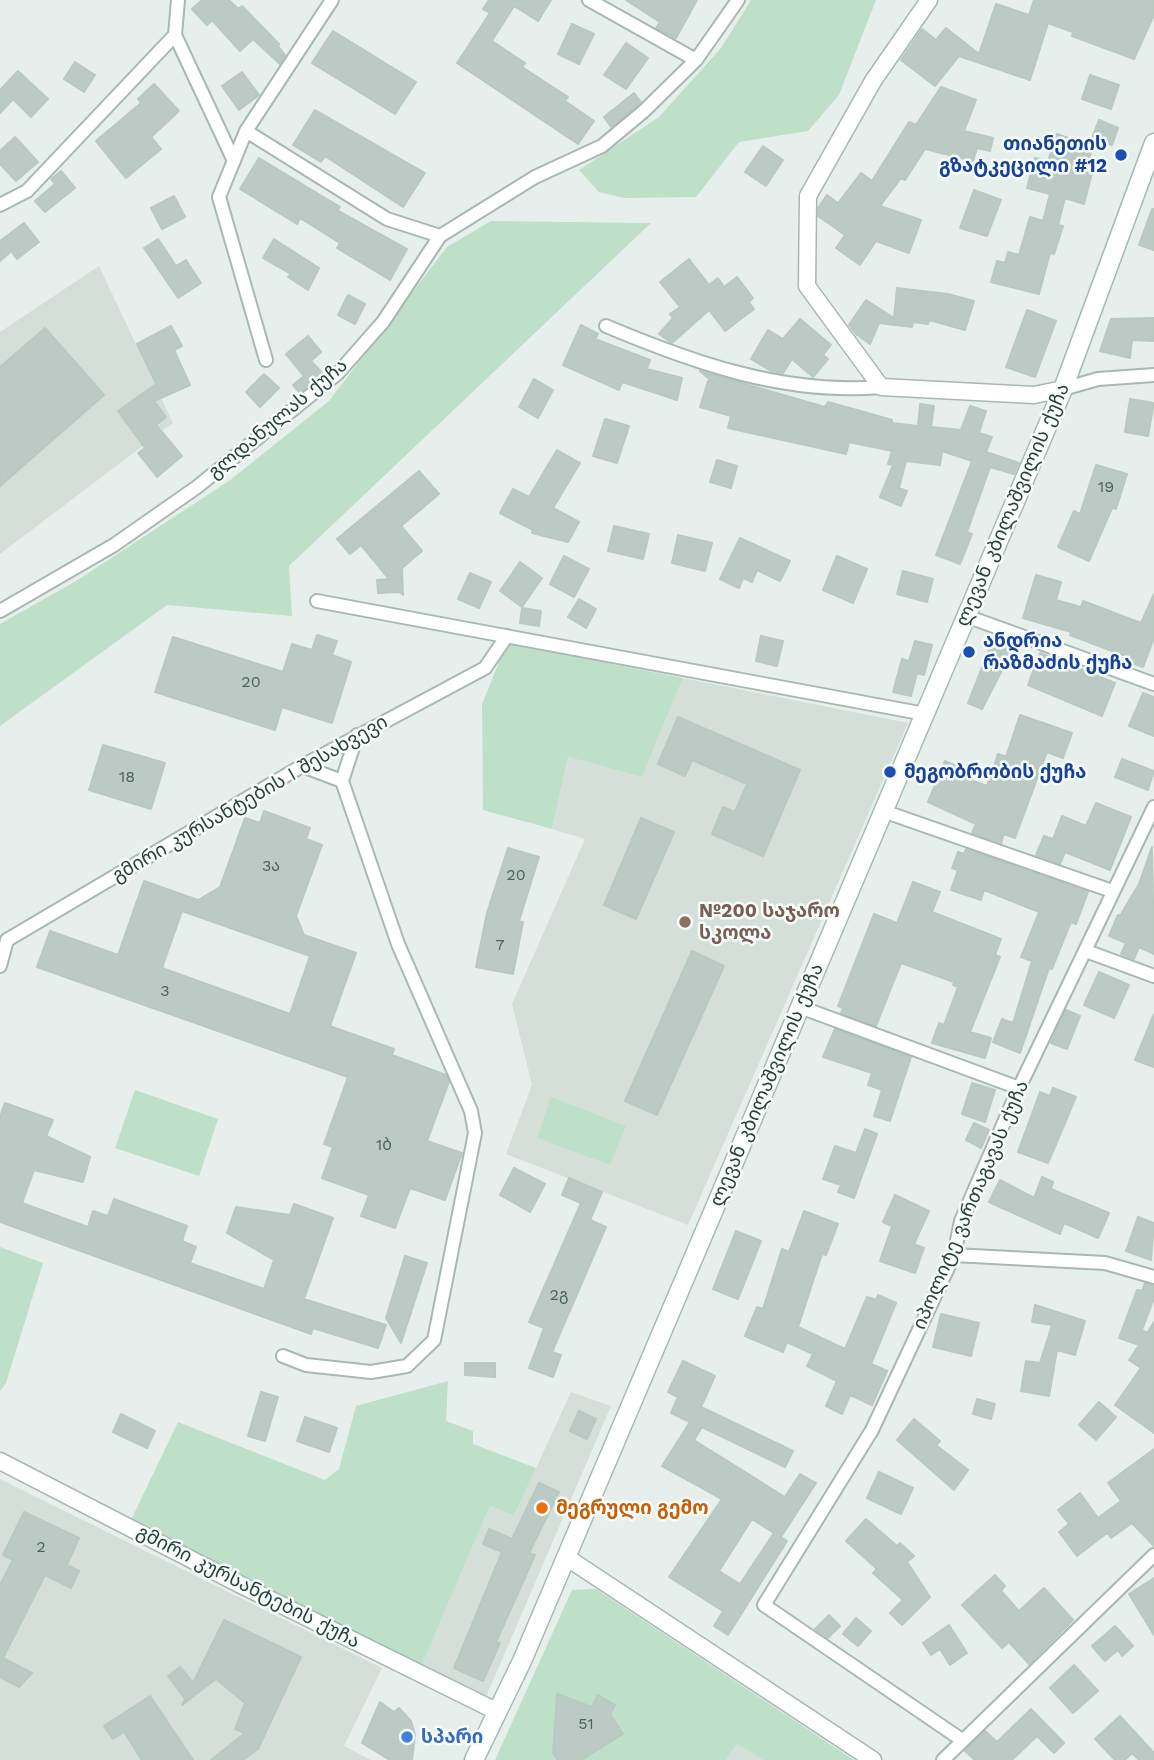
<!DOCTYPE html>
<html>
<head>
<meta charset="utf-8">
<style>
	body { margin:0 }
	canvas { display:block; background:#e6efeb }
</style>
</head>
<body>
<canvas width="1154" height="1760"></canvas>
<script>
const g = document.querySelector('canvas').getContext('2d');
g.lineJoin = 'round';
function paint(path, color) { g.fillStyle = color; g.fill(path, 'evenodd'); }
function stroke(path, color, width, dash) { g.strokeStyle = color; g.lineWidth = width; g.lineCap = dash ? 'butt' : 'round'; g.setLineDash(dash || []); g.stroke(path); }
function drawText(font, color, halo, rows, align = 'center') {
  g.font = font + ' "Work Sans","Noto Sans Georgian",sans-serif'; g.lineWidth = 5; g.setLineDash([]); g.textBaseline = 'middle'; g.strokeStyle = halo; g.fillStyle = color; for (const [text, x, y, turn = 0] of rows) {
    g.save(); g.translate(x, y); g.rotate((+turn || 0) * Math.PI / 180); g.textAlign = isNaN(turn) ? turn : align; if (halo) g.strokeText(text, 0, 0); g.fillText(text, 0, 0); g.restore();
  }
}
paint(new Path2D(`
	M99,266L173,423L0,554V332Z
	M683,678L908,723L688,1225L506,1154L532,1085L512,1004L585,839L552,829L568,757L642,777Z
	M571,1392L611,1406L486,1697L422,1665L490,1506L514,1516Z
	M0,1479L382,1668L344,1746L371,1760H0Z
	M737,1744L763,1760H726Z`), '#d4dfda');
paint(new Path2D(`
	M751,0H876L839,95L808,131L739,142L696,197L625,198L599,192L579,170L659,117L721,48Z
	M491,221L651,223L289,566L292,616L167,605L0,726V624L76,581L229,481L329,401L447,247Z
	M507,643L683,678L642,777L568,757L552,829L483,810L482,704Z
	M135,1090L218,1119L199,1176L115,1148Z
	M551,1097L626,1126L610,1165L537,1138Z
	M0,1247L43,1263L6,1383L0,1391Z
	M448,1381L446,1421L473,1431V1444L536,1468L514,1516L490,1506L422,1665L131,1520L178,1422L325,1480L339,1469L356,1406Z
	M596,1589L854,1760H763L737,1744L726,1760H495L572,1590Z`), '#bfe0c8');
const building = new Path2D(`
	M202,0H229L238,9L242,6L279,44L278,46L285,55L280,64L253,39L240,51L212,20L207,25L192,9Z
	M489,0H551L538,21L514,6L492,41L525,63L522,67L568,97L565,101L594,121L578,144L457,63L490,13L483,9Z
	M626,0H697L676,38L656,28L660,22Z
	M1034,0H1154V15L1134,59L1072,36L1073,32L1048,23L1030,80L959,56L935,86L901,60L922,29L936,40L946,28L979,54L996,4L1029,15Z
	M572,24L594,34L579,64L558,54Z
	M333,31L416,82L395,114L312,63Z
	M626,43L648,58L626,89L604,75Z
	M75,62L95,75L84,92L64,79Z
	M18,71L48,99L31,117L13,99L0,113V90Z
	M242,72L259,95L239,110L222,86Z
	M1090,75L1119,85L1111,109L1082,99Z
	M154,84L179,111L151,137L161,149L126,178L96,141L141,103L138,99Z
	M941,87L976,100L964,131L993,138L990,151L977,148L973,161L925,149L905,180L901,178L880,206L921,220L909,253L876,241L860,265L836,248L845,235L818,216V208L827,195L838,203L861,173L872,181L909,122L916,125Z
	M634,93L641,102L611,127L604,117Z
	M315,110L425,173L403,207L325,156L321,162L293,145Z
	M1099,120L1118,128L1112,145L1092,138Z
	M1057,134L1093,147L1085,171L1092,173L1084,204L1065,198L1058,225L1063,226L1054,254L1050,253L1039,294L991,282L997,261L1005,263L1008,252L1019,255L1030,217L1043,221L1050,194L1027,188L1035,158L1048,161Z
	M15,137L38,162L16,181L0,164V151Z
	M763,146L783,160L766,186L745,172Z
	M259,158L340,207L337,210L407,249L390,280L337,248L340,243L300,218L297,224L240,189Z
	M61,171L75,188L45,212L35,201L55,184L51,179Z
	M974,190L1001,200L987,236L960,228Z
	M174,196L185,217L162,229L151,208Z
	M1152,209H1154V250L1139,245Z
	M24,223L39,242L17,259L11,251L0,261V241Z
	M158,239L176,266L186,260L201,283L178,298L144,248Z
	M274,239L319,268L308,290L288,277L291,274L263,258Z
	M689,259L709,285L718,278L724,287L737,277L753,298L749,302L754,309L725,331L709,310L672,343L659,334L673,318L670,314L680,307L660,282Z
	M897,288L948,294L974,301L965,330L929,320L928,324L913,322L912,327L879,323L870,344L856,334L849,325L866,300L894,318Z
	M348,295L365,304L355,324L338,315Z
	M1027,310L1056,321L1035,377L1006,367Z
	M1154,318V341L1132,340L1130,358L1100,351L1111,319Z
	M800,319L831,345L823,355L828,359L813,377L792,359L783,373L771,371L751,359L768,330L783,339Z
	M581,325L598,334L595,339L650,360L647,369L682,378L677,400L622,382L619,390L563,365Z
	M171,326L182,346L174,350L190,385L154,401L166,417L156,425L182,456L157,477L138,453L145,448L118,411L156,384L137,344Z
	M45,328L104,395L0,486V367Z
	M308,336L321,352L311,361L323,374L300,393L293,385L304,376L286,354Z
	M700,371L825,407L828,402L857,410L892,420V423L918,426L920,404L934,406L931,427L961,430L970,406L986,411L979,433L992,437L986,452L1019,463L1014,474L990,467L967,532L972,534L960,564L936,555L972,461L942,451L940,465L906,461L899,488L907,491L901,506L880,497L893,465L888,464L892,451L849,442L846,454L728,428L731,416L700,407L708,381L714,383Z
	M264,374L279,388L260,407L246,392Z
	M534,379L553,390L538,418L519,407Z
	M1130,399L1154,403L1148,436L1125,432Z
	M605,419L629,426L617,463L593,456Z
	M557,450L580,463L553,508L579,522L568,542L532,533L533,530L500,513L513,489L529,497Z
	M717,460L737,466L731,488L710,482Z
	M1096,465L1127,474L1116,509L1112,508L1089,561L1058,547L1074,511L1080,514Z
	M419,471L439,494L401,526L422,551L402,568L403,595L400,592L378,593L377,580L389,579L361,545L350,554L337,539Z
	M614,526L649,534L643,559L608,551Z
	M678,535L712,543L705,571L672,563Z
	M740,538L790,561L780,581L757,570L752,582L743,578L739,588L720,579Z
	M564,556L589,569L574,597L550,584Z
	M837,556L867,569L853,603L823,590Z
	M520,562L542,578L522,607L500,591Z
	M903,571L933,579L927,602L897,594Z
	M470,573L491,582L479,608L458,599Z
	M1036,575L1061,582L1056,600L1081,607L1083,601L1141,623L1154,594V638L1143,667L1126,661L1128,657L1070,635L1071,632L1023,618Z
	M579,599L596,609L586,628L568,617Z
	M522,608L541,611L539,626L520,623Z
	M317,635L337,641L332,655L351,662L332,723L282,707L275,730L155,692L173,637L283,672L292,644L312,650Z
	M761,636L783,641L777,666L756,661Z
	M915,641L932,645L924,675L917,673L911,696L893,692L902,659L909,661Z
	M992,642L1012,651L982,709L968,703Z
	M1040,653L1115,683L1102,716L1028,685Z
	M1143,693L1154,697V736L1129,726Z
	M1020,715L1072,733L1063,758L1047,752L1015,838L1004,834L1001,843L972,833L976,824L928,802L945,761L963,769L960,776L987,786L998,754L1006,757Z
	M678,717L800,770L763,856L712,834L723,807L735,812L747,784L692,760L685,776L658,764Z
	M103,745L165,763L151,809L89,790Z
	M1122,759L1154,771L1148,790L1115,777Z
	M1096,803L1131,817L1110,870L1065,852L1060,864L1036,855L1044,836L1053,839L1062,816L1086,826Z
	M264,811L310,828L306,839L322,845L296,916L304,935L356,953L330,1026L394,1049L392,1055L446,1075L449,1082L427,1141L462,1153L445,1200L410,1188L395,1228L361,1216L369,1195L322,1178L333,1147L324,1144L348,1077L37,967L50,931L118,955L144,881L198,900L220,887L245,818L260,823ZM182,911L310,956L290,1014L162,968Z
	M641,818L674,832L636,919L604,905Z
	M1152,847L1154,954L1139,947L1134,959L1121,954L1126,943L1109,936L1118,915L1120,916L1139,884Z
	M508,848L539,857L519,921L523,922L513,974L476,967L487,913Z
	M966,849L1088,892L1076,924L1071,922L1052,969L1049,968L1020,1053L993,1042L1002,1019L1013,1023L1032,961L1021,957L1039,912L984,890L981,900L951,890L958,870L952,868L958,852L964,854Z
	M913,882L940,892L932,912L1001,939L995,955L1000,957L970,1032L991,1038L985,1058L932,1043L939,1023L944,1025L958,987L953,985L954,982L901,963L876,1026L841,1013L843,1008L838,1006L874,914L897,923Z
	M692,951L724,966L657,1115L625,1101Z
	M1099,972L1129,985L1114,1018L1084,1005Z
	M1066,1010L1080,1016L1067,1049L1051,1043Z
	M1154,1014V1067L1135,1060Z
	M835,1029L911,1057L890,1121L874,1116L882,1090L868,1085L872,1073L823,1057Z
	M972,1083L995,1090L985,1122L962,1114Z
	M1053,1088L1076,1097L1048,1163L1018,1152L1040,1092L1050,1096Z
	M5,1103L53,1120L46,1136L90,1157L83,1182L34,1170L22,1203L88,1227L93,1211L108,1216L114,1199L187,1226L182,1241L196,1247L190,1263L264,1289L274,1260L227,1233L236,1207L290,1215L294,1204L333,1218L304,1299L386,1325L378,1348L313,1328L311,1334L0,1222V1117Z
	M974,1123L989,1130L981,1148L966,1140Z
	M865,1129L877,1134L854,1198L838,1192L841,1185L823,1179L835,1146L856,1153Z
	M514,1168L545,1184L530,1212L500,1195Z
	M1042,1177L1053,1182L1051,1189L1109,1213L1098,1238L1064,1223L1060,1234L989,1202L1000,1180L1034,1198Z
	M569,1178L602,1192L590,1220L606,1227L552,1352L561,1355L553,1377L529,1368L544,1328L529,1322L581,1203L562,1195Z
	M895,1195L929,1211L914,1244L924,1248L915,1273L880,1261L892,1226L883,1222Z
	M804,1211L838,1224L826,1255L822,1254L798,1327L845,1349L867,1297L876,1300L878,1295L896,1303L871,1364L887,1371L872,1405L850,1395L842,1414L826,1406L837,1381L807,1366L813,1354L787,1342L783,1352L745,1336L757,1307L763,1309L782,1249L789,1252Z
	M1138,1217L1154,1223L1151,1260L1126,1251Z
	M736,1231L761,1241L738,1299L713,1289Z
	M405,1256L427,1263L401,1343L386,1318Z
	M1145,1283L1154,1286V1298L1142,1330L1147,1333L1154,1322V1433L1115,1405L1141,1368L1129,1360L1139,1345L1119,1338L1137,1290L1142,1291Z
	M1035,1305L1085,1321L1075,1355L1057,1350L1049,1396L1021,1391L1026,1361L1040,1363L1052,1325L1032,1322Z
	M941,1314L979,1323L971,1356L933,1347Z
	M683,1361L715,1376L701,1407L793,1451L785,1467L702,1427L694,1440L785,1497L800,1474L816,1483L781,1537L787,1541L728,1635L714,1626L723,1611L669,1577L722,1499L662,1466L690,1422L671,1413L678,1397L668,1392ZM752,1519L774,1533L740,1584L719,1571Z
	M465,1363H495V1377L465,1375Z
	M261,1392L278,1397L265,1441L248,1436Z
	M977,1399L995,1404L991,1419L973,1414Z
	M1099,1402L1116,1417L1096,1440L1079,1425Z
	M579,1411L596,1419L587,1439L570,1431Z
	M121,1414L155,1431L147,1448L113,1432Z
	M305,1417L337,1428L329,1452L297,1441Z
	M914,1419L940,1441L936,1445L968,1470L954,1490L897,1440Z
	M1154,1449V1546L1132,1523L1111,1538L1107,1533L1077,1556L1059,1532L1069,1524L1058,1510L1080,1493L1098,1518L1121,1501L1108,1483Z
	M879,1472L913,1488L901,1514L867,1498Z
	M539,1483L559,1492L529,1553L535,1555L496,1642L500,1643L483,1681L454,1668L502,1552L483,1544L489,1529L512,1539Z
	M24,1512L79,1538L67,1565L79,1571L71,1588L45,1575L3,1658L32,1673L19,1687L0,1677V1585L13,1560L3,1555Z
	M866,1519L897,1546L900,1543L914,1556L907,1562L930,1597L902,1625L890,1613L903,1600L873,1573L877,1569L846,1541Z
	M995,1575L1005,1586L1001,1591L1019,1611L1044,1588L1073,1620L1029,1664L1009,1642L1002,1648L962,1605Z
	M1154,1578V1635L1129,1594Z
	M829,1615L840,1626L828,1638L815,1629Z
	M856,1618L871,1631L858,1646L843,1634Z
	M224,1620L301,1657L258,1749L243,1760H211L245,1733L235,1729L245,1703L216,1679L182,1705L185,1699L168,1676L180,1667L193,1683Z
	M949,1625L967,1653L950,1665L940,1649L931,1655L923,1643Z
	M1115,1626L1133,1646L1122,1656L1118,1650L1105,1661L1092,1646Z
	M1074,1665L1098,1691L1073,1713L1050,1688Z
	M557,1694L592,1707L598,1695L615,1705L610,1714L623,1734L581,1760H558L553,1753Z
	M150,1696L193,1760H142L124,1732L113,1739L104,1726Z
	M380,1702L394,1712L399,1708L411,1721L415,1735L412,1760H390L362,1743Z
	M1031,1709L1064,1743L1054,1753L1037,1736L1012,1760H975L965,1751L985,1731L997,1742Z
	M1120,1716L1154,1753V1760H1139L1132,1753L1125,1760H1115L1095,1739Z`);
paint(building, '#bbcac4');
stroke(building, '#b8c9c2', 2);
const minor = new Path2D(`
	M178,0L175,35L234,161
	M589,0L696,60
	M246,131L387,219L440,236
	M0,205L27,191L175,35
	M606,326C694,363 784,395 881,387
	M266,360L219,197L246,131L332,0
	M1063,389L1098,379L1154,375
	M317,601L925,714
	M0,611L114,545L197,487L338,373L383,322L440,236L535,177L602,146L644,111L696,60L738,0
	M966,616L1154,684
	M302,766L342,781
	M883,811L1112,891
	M1086,951L1154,976
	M0,966L7,940L302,766L485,668L507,636
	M800,1007L1019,1088
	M954,1255L1105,1263L1154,1277
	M283,1356L306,1365L371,1372L407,1366L434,1340L475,1133L471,1111L398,944L342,781L357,735
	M962,1740L764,1605L872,1430L954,1255L961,1221L1019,1088L1154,807
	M943,1760L1154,1555`);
const tertiary = new Path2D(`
	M929,0L873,81L808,196L807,286L881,387L1034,395L1063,389
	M0,1461L239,1584L498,1712
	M566,1557L873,1760`);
const secondary = new Path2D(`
	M474,1760L522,1661L1063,389L1154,143`);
stroke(minor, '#a8b8b2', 16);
stroke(tertiary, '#a8b8b2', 19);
stroke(secondary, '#a4bbb3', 21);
stroke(minor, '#fff', 12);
stroke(tertiary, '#fff', 16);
stroke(secondary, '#fff', 18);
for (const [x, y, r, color] of [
	[1121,155,7,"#1a4fb4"],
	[969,652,7,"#1a4fb4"],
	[890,772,7,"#1a4fb4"],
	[685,922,7,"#8d6e63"],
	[542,1508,7,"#e8710a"],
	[407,1737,7,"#3f7fe0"]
]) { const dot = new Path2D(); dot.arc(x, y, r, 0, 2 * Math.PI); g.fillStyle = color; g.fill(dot); stroke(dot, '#f7fbf9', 2.5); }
drawText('16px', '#4a645c', null, [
	["19",1106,487],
	["20",251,682],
	["18",127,777],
	["3ა",271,866],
	["20",516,875],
	["7",500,945],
	["3",165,991],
	["1ბ",384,1145],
	["2გ",559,1295],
	["2",41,1547],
	["51",586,1724]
]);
drawText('bold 19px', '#164399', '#f7fbf9', [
	["თიანეთის",1107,144,"right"],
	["გზატკეცილი #12",1107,166,"right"],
	["ანდრია",983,641],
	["რაზმაძის ქუჩა",983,663],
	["მეგობრობის ქუჩა",904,772]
], 'left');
drawText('19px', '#24423a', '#f7fbf9', [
	["გლდანულას ქუჩა",278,419,-40],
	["ლევან კბილაშვილის ქუჩა",1013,505,-67],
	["გმირი კურსანტების I შესახვევი",250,799,-30],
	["ლევან კბილაშვილის ქუჩა",767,1085,-67],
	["იპოლიტე ვართაგავას ქუჩა",971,1205,-67],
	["გმირი კურსანტების ქუჩა",248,1587,27]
]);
drawText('bold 19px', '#785e54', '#f7fbf9', [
	["№200 საჯარო",699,911],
	["სკოლა",699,933]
], 'left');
drawText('bold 19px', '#c56008', '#f7fbf9', [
	["მეგრული გემო",556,1508]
], 'left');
drawText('bold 19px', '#366cbe', '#f7fbf9', [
	["სპარი",421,1737]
], 'left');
</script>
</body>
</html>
